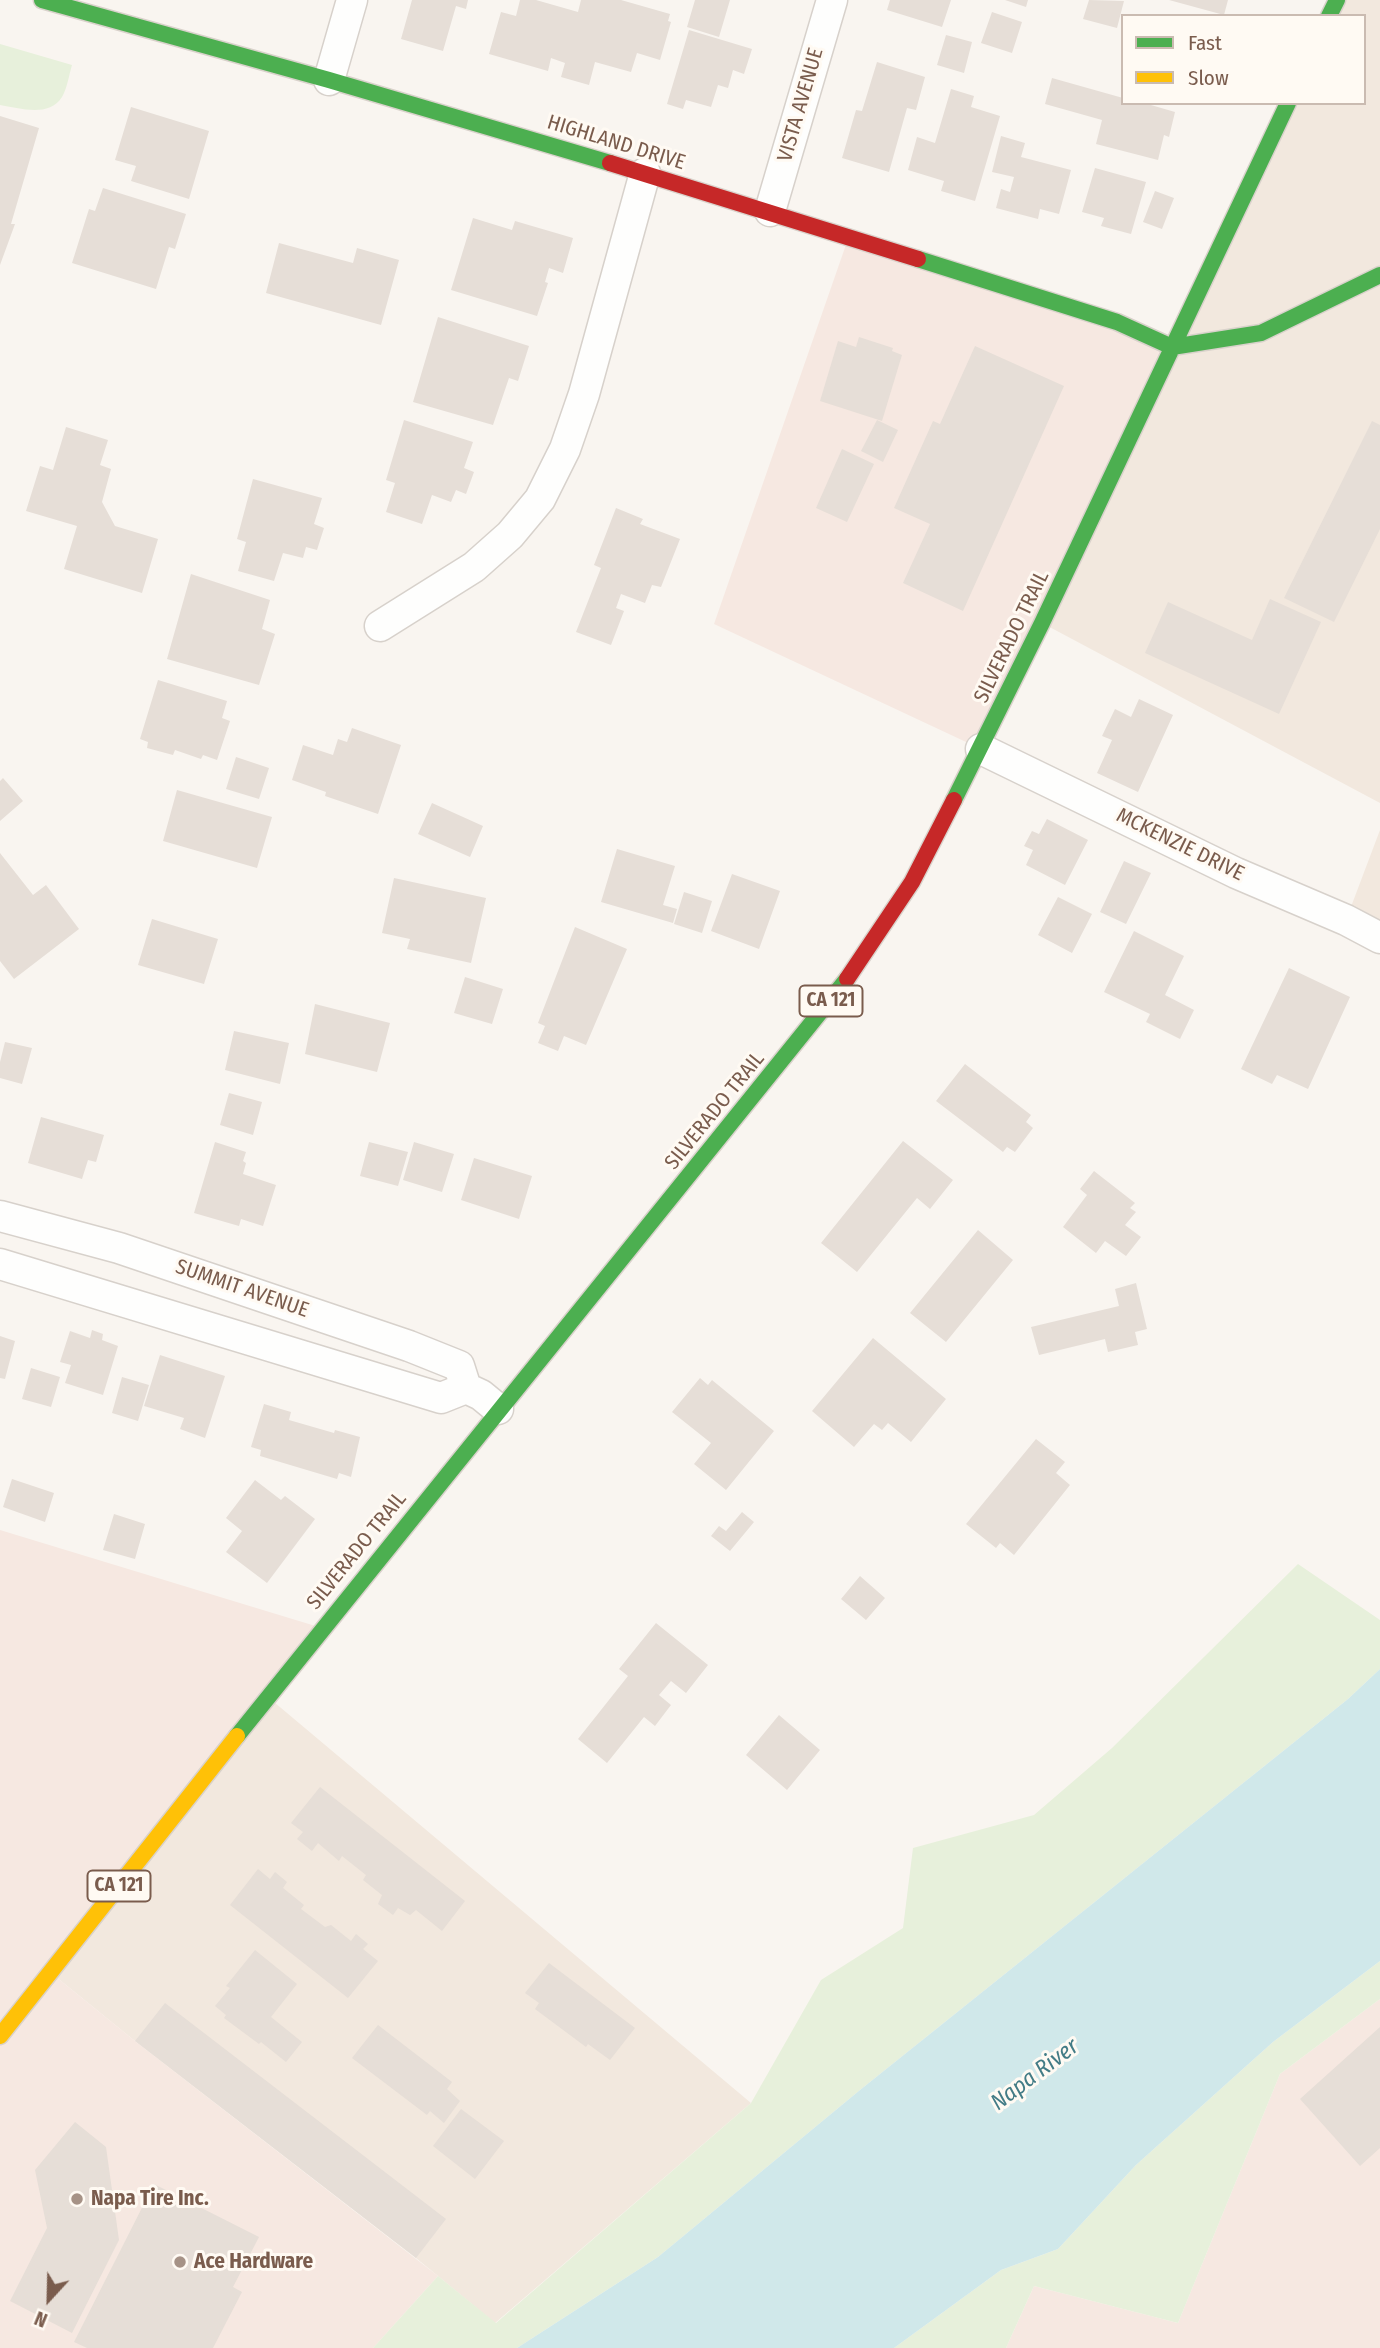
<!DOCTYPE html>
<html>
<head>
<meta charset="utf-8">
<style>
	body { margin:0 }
	#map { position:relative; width:1380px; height:2348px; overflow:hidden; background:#f9f5f0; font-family:"Fira Sans Condensed",sans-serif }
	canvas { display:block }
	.legend { position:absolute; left:1121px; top:14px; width:245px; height:91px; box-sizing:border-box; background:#fffaf3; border:2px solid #cabbb1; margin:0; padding:9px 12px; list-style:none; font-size:21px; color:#7a5c4d }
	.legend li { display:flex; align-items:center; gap:14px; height:35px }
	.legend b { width:35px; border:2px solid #cabbb1 }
	.north { position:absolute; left:14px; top:2264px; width:70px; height:70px; -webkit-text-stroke:5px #fffaf3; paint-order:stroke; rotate:202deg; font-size:19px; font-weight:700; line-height:28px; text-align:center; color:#7a5c4d }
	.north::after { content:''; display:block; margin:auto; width:24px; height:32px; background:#7a5c4d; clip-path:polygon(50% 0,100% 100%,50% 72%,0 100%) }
</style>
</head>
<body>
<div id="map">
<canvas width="1380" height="2348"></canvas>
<ul class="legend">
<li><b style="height:9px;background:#4caf50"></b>Fast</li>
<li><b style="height:9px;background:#ffc107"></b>Slow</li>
</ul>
<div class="north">N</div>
</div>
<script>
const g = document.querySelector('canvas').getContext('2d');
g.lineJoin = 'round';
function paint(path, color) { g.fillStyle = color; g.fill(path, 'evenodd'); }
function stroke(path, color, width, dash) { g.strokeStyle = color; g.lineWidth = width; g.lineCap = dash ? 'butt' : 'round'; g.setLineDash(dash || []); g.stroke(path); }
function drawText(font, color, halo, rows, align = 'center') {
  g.font = font + ' "Fira Sans Condensed",sans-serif'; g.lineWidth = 6; g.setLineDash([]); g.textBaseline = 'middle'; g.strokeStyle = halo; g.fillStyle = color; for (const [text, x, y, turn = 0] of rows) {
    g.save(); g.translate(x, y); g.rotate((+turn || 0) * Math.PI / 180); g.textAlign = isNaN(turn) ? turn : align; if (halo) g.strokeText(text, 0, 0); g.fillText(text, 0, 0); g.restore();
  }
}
paint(new Path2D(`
	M1337,0H1380V803L1042,623L1288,103H1364V16H1329Z
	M1380,830V938L1346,920Z
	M268,1697L751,2103L495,2323L416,2258L135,2041L50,1972Z`), '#f2e8de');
paint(new Path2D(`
	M849,236L1172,347L981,749L714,624Z
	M0,1530L322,1628L50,1972L135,2041L438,2276L373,2348H0Z
	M1380,1999V2348H1006L1034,2286L1178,2323L1280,2074Z`), '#f6e8e1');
paint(new Path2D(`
	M0,44L72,65C69,75 67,89 62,97C49,118 19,108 0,105Z
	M1298,1564L1380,1620V1669L1348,1699L860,2090L658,2257L517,2348H373L438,2276L496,2323L751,2103L821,1980L903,1928L913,1848L1034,1815L1112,1748Z
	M1380,1961V1999L1280,2074L1178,2323L1034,2286L1006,2348H894L1001,2270L1058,2249L1136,2165L1273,2042Z`), '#e7f0db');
paint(new Path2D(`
	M1380,1669V1961L1273,2042L1136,2165L1058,2249L1001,2270L894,2348H517L658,2257L860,2090L1348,1699Z`), '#d0e8ea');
paint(new Path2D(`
	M412,0H468L466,9L456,6L443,51L401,39Z
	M520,0H536L578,12L581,0H621L670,14L668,21L671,22L660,60L637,53L631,72L595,62L589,85L561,77L565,63L551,58L548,71L489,54L501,12L516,16Z
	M695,0H730L719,37L687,27Z
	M890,0H951L942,27L887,10Z
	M1005,0H1028L1026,7Z
	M1089,0L1124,1L1117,28L1083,19Z
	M1169,0H1228L1224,15Z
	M992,12L1022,22L1012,53L981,43Z
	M689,30L752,49L744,74L733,70L728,88L718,85L711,107L686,100L683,109L667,104Z
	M946,35L972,42L964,73L937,65Z
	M877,62L925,77L916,110L907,108L889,172L842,158L856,110L862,111Z
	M1052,78L1123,98V103H1144L1175,112L1169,137L1164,135L1158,160L1096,144L1102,120L1045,104Z
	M951,89L974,96L971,107L1000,116L975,201L941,191L944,181L908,170L917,137L935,143Z
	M131,107L209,131L189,199L131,181L136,166L115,160Z
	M0,116L39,128L11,224H15L0,265Z
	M1001,136L1025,143L1021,157L1071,170L1059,214L1040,209L1038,219L996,208L1001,189L1010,192L1014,177L992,172Z
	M1095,168L1146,182L1131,234L1101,226L1104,218L1082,212Z
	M103,188L186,214L175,249L169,247L156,289L72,263L89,209L95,211Z
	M1155,191L1174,198L1162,229L1143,222Z
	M473,218L512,230L515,221L573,238L563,273L549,268L545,282L548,283L537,316L451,290Z
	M279,243L353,263L357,248L399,260L381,325L266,293Z
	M438,317L529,346L518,381L509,378L493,425L413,402Z
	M859,337L893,348L892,351L902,355L882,421L820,401L838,341L856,347Z
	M975,346L1064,386L963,611L903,583L930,524L894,508L933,421L940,424Z
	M404,420L473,442L464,468L474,472L466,494L456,490L451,502L432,495L422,524L386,512L395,483L386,480Z
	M877,420L898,430L883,462L861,451Z
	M1372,421L1380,425V529L1334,622L1284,598Z
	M66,427L108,440L100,465L111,469L102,502L115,526L158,539L142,593L64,569L77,526L26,511L40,466L53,470Z
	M842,449L874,464L847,522L816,508Z
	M253,479L322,498L314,524L324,528L317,550L306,547L303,558L283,553L274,581L238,571L246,542L237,539Z
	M616,508L643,519L640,524L680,539L661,587L652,585L645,603L621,594L616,608L624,611L611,645L576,632L601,568L594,565Z
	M191,574L270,600L262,629L275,634L259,685L167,659Z
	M1270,599L1321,622L1279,714L1145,653L1168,602L1252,640Z
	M158,680L227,701L222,718L230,721L217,760L203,755L201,759L175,750L173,755L147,748L148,742L140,739Z
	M1139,699L1173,715L1138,792L1097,773L1112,740L1102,736L1115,709L1131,717Z
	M352,728L401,745L378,814L325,796L326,792L292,780L303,745L333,755L338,739L347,742Z
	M236,757L269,768L259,799L226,789Z
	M3,778L23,801L0,821V781Z
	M177,790L272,817L257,868L163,841Z
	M432,803L483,826L470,857L418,834Z
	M1047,819L1088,840L1065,885L1026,865L1033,850L1024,846L1032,831L1039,834Z
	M617,849L675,866L663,905L677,909L673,923L601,902Z
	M0,853L33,895L46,885L79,929L14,979L0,961Z
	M1124,861L1151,873L1126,924L1100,912Z
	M732,874L780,891L759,949L711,931Z
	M394,878L486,898L471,963L407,949L410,939L382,933Z
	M684,892L712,901L702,933L674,924Z
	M1058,897L1092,914L1072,953L1038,935Z
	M152,919L218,939L204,984L138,965Z
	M575,927L627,949L586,1045L564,1036L558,1051L538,1043L545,1026L538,1023Z
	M1134,931L1184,956L1165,995L1194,1010L1180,1039L1146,1022L1150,1014L1104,992Z
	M1289,968L1350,997L1308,1089L1277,1075L1272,1084L1241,1069Z
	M465,977L503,989L492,1024L454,1013Z
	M315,1004L390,1023L377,1072L305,1054Z
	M234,1031L289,1043L280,1084L225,1070Z
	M5,1042L32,1048L22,1084L0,1078V1062Z
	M965,1064L1031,1115L1026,1122L1033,1128L1015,1152L1007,1147L1003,1152L936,1101Z
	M229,1093L262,1102L253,1135L220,1125Z
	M41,1117L104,1135L96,1162L88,1160L82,1179L28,1163Z
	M903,1141L953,1180L930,1209L917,1198L857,1272L821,1243Z
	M215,1142L246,1152L243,1161L246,1163L243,1174L276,1185L263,1226L241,1219L239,1226L194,1213Z
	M369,1142L408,1152L398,1186L360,1176Z
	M414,1142L454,1154L442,1192L403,1180Z
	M474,1158L532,1176L519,1219L461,1200Z
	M1094,1171L1135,1203L1130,1208L1136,1212L1125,1225L1141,1237L1126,1256L1105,1241L1096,1253L1063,1227L1087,1195L1080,1189Z
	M978,1230L1013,1260L946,1342L910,1313Z
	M1136,1283L1147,1329L1135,1332L1138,1345L1108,1352L1105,1339L1039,1355L1031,1327L1119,1306L1115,1289Z
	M92,1330L103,1334L102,1340L118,1346L103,1395L65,1383L71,1365L60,1362L70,1331L90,1338Z
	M0,1336L15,1341L5,1379L0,1378Z
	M873,1338L946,1399L911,1442L888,1423L882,1430L874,1424L854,1447L812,1411Z
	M160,1355L225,1376L205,1438L180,1429L184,1418L144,1406Z
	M31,1368L60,1377L51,1407L22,1399Z
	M122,1377L149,1385L138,1421L112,1413Z
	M700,1378L708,1385L712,1380L774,1431L726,1490L694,1464L711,1443L672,1412Z
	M264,1404L291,1412L289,1420L334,1433L335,1430L360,1437L351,1477L339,1473L337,1479L260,1456L261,1450L251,1447Z
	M1036,1439L1065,1462L1056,1473L1070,1485L1014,1555L1000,1543L996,1548L966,1524Z
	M12,1479L54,1493L45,1522L3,1507Z
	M255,1480L281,1500L285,1496L315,1519L267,1583L226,1552L242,1531L226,1518Z
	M742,1512L754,1522L730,1551L711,1536L719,1526L726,1531Z
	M114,1514L145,1524L135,1559L103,1550Z
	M860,1576L885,1598L866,1620L841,1599Z
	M656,1623L708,1665L686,1693L671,1681L659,1695L671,1705L655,1726L644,1717L607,1763L578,1739L628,1676L619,1669Z
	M779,1715L820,1750L787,1790L746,1755Z
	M320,1787L465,1901L442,1931L416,1910L410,1915L398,1908L393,1915L378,1904L382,1895L363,1880L366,1875L342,1856L339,1861L318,1843L312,1851L297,1839L303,1832L291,1823Z
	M258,1869L270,1879L275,1872L287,1882L283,1888L304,1905L301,1909L325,1927L331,1925L351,1941L356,1934L368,1944L363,1949L378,1961L348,1998L230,1905Z
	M255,1950L297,1984L271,2017L302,2042L286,2062L261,2042L259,2044L224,2018L226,2015L215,2006L230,1988L226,1986Z
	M549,1963L635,2028L610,2060L588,2044L586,2047L535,2009L539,2003L525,1993Z
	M165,2003L446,2219L416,2258L135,2041Z
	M378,2025L452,2082L447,2089L460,2101L444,2123L430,2111L427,2115L352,2058Z
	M1380,2027V2148L1360,2166L1300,2099Z
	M461,2109L504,2141L475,2179L433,2146Z
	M75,2122L106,2147L119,2240L72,2333L10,2301L47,2228L35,2170Z
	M154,2184L259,2237L233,2287L242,2292L213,2348H87L74,2342Z`), '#e6ded7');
const street = new Path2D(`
	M329,80L352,0
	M770,211L832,0
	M380,626L474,567L510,535L540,499L565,449L584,394L645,173
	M981,749L1236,873L1346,920L1380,938
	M0,1216L119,1248L409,1346L459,1366L466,1388
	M0,1264L441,1398L466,1388L481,1395L498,1409`);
const fast = new Path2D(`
	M42,0L329,80L610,163
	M1329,16L1337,0
	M918,259L1117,322L1172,347L1261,333L1380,275
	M954,800L1042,623L1288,103
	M237,1736L847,979`);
const slow = new Path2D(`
	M0,2036L237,1736`);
const jam = new Path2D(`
	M610,163L918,259
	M847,979L912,882L954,800`);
stroke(street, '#d7d1cb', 33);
stroke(fast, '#d9d2cb', 19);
stroke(slow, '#d9d2cb', 19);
stroke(jam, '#d9d2cb', 19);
stroke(street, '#fefefd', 30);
stroke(fast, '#4caf50', 16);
stroke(slow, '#ffc107', 16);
stroke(jam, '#c62828', 16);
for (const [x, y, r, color] of [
	[77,2199,7,"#a69286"],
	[180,2262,7,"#a69286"]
]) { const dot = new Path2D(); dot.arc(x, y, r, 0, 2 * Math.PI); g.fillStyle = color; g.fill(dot); stroke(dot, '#fffaf3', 2.5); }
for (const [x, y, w] of [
	[831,1001,63],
	[119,1886,63]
]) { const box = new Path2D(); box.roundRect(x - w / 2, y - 15.5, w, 31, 5); g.fillStyle = '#fffaf3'; g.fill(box); stroke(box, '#7a5c4d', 2); }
drawText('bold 19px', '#7a5c4d', null, [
	["CA 121",831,1001],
	["CA 121",119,1886]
]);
drawText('21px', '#7a5c4d', '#fffaf3', [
	["VISTA AVENUE",801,105,-74],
	["HIGHLAND DRIVE",616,143,17],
	["SILVERADO TRAIL",1012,637,-64],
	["MCKENZIE DRIVE",1180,845,26],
	["SILVERADO TRAIL",715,1111,-51],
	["SUMMIT AVENUE",242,1289,19],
	["SILVERADO TRAIL",357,1551,-51]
]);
drawText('bold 21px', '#7a5c4d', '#fffaf3', [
	["Napa Tire Inc.",91,2199],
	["Ace Hardware",194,2262]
], 'left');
drawText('italic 23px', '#437c86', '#fffaf3', [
	["Napa River",1035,2075,-37]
]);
</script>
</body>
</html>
